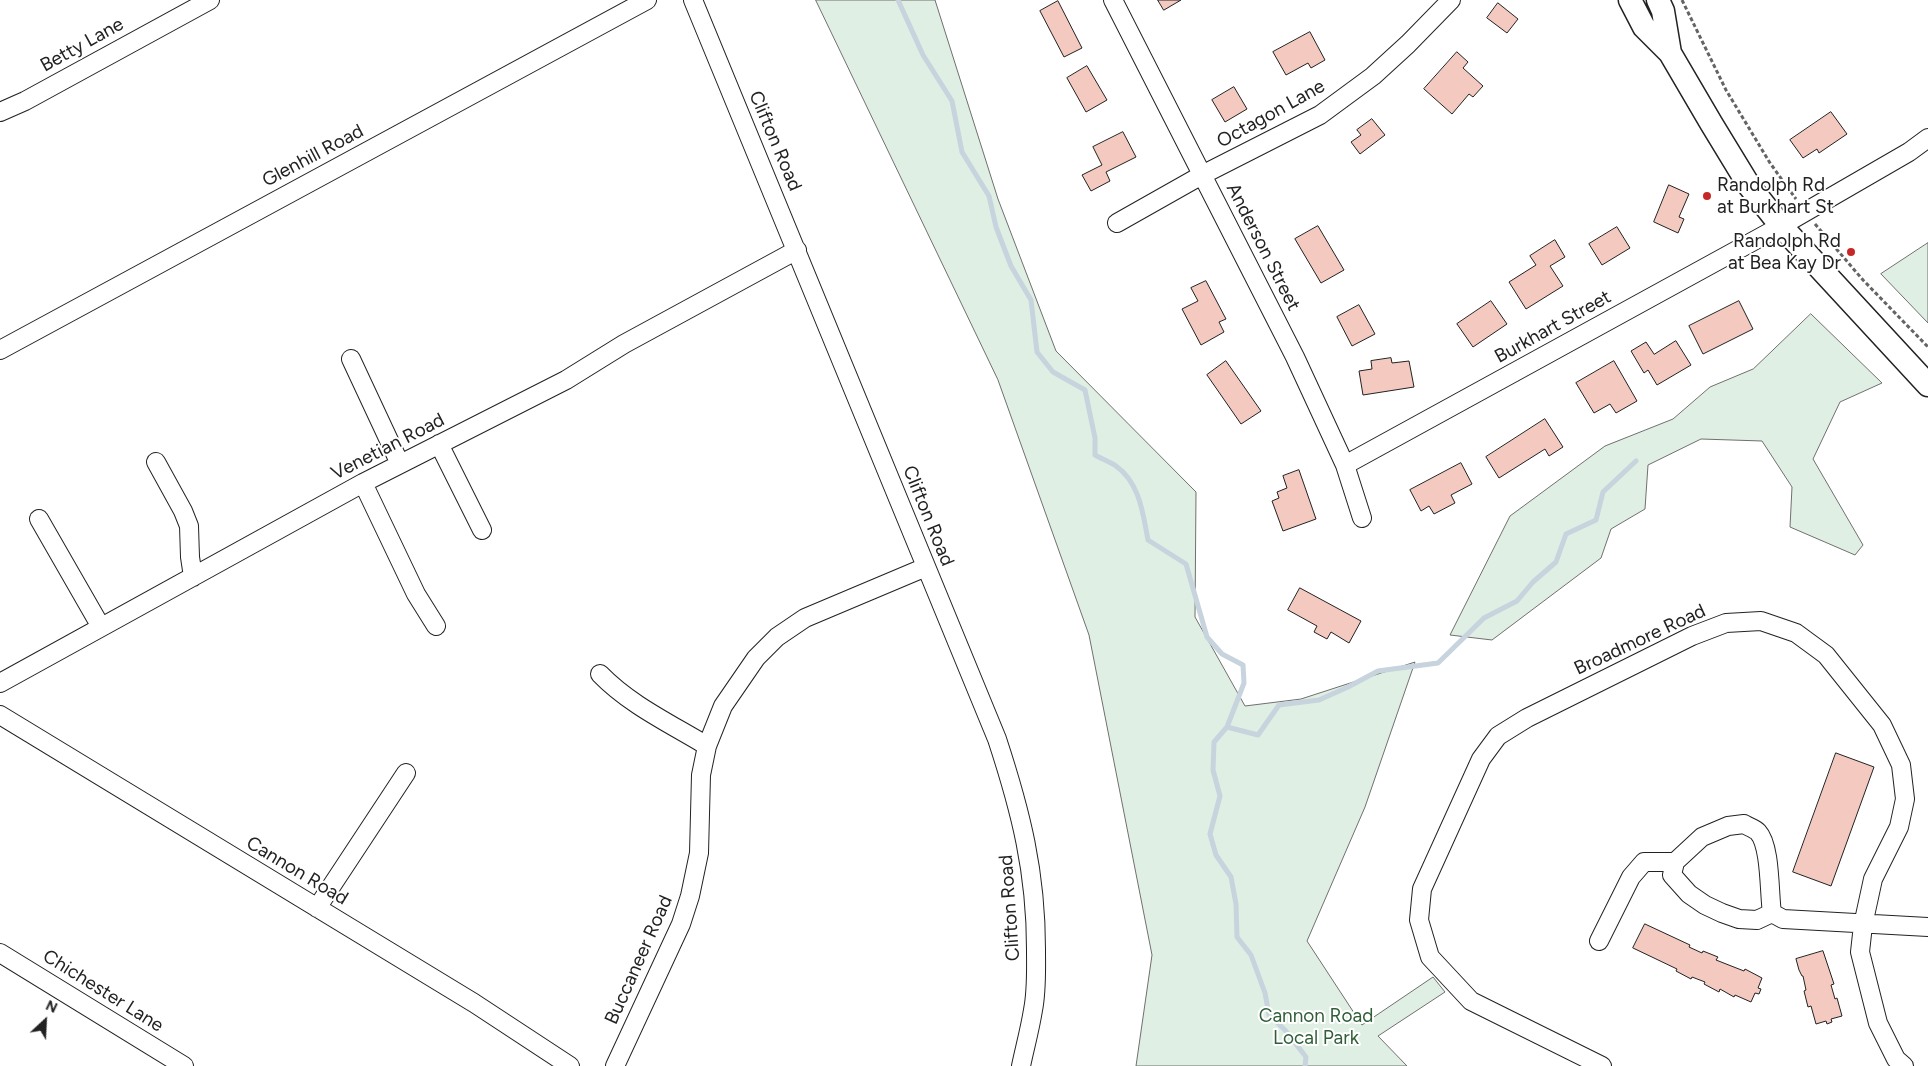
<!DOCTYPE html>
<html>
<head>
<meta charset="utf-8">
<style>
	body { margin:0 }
	#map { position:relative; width:1928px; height:1066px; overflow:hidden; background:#fff; font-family:Figtree,sans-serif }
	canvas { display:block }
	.north { position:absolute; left:20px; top:996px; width:50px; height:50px; -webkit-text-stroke:4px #fff; paint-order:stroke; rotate:25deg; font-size:14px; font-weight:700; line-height:20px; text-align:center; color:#222 }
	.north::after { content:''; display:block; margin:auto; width:18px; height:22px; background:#222; clip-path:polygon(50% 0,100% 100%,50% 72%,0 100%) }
</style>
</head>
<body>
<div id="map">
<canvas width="1928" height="1066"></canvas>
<div class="north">N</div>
</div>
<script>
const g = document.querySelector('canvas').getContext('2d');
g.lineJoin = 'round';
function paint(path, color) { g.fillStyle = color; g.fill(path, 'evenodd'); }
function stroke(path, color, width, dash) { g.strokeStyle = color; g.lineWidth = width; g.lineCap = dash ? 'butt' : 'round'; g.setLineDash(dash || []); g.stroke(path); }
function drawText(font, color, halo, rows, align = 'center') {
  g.font = font + ' Figtree,sans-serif'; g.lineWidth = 4; g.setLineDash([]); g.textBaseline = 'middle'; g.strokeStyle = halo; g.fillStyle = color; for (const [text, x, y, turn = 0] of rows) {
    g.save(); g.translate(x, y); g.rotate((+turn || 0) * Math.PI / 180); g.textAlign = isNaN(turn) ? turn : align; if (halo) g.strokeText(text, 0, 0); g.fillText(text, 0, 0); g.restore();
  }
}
const green = new Path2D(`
	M816,0H935L998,199L1056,351L1196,492L1195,617L1245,706L1301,699L1415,662L1365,807L1307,941L1362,1025L1433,977L1445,992L1378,1036L1407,1066H1136L1152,955L1089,635L998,380Z
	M1928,243V323L1881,274Z
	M1811,314L1882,383L1840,402L1813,459L1863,545L1855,555L1790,527L1792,487L1762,441L1701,439L1648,465L1645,509L1611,529L1601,558L1492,640L1450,635L1510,516L1605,446L1673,419L1710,387L1753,369Z`);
paint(green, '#e0efe3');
stroke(green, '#6f6f6f', 1);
stroke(new Path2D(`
	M898,0L923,55L952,101L962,152L989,196L996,227L1011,266L1031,300L1037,352L1053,372L1085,390L1095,438V455C1102,459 1110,462 1116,466C1140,483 1143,514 1148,540L1186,564L1207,637L1222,654L1243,665L1244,683L1227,727L1214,742L1213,770L1220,796L1210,834L1216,855L1231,877L1236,904L1237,937L1251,955L1265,993L1269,1015L1285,1030L1306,1057L1305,1066
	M1227,727L1258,735L1279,705L1319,700L1348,687L1378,671L1438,663L1484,618L1517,601L1533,582L1556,562L1566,534L1596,520L1603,492L1636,461`), '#c7d3dd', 5);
const building = new Path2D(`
	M1158,0H1181L1164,10Z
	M1058,1L1082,48L1064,57L1040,11Z
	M1498,3L1518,19L1507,33L1487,18Z
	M1310,32L1325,60L1311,68L1308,63L1286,75L1273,52Z
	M1457,52L1468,62L1463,68L1483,86L1473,97L1469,94L1452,114L1424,89Z
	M1087,66L1107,100L1086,112L1067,78Z
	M1234,87L1247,109L1225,122L1212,100Z
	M1831,112L1847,134L1819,153L1817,149L1803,158L1790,140Z
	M1372,119L1385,135L1360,154L1351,142L1361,135L1357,130Z
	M1123,132L1136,157L1106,172L1110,181L1091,191L1082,175L1102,165L1093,147Z
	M1669,185L1689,194L1679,217L1684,219L1678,233L1654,222Z
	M1318,226L1344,270L1321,283L1295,239Z
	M1617,227L1630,248L1602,265L1589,244Z
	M1555,240L1565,257L1550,266L1563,286L1526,309L1509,282L1536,265L1530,256Z
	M1206,281L1226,319L1219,322L1224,332L1201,345L1182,309L1198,301L1191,288Z
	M1491,301L1507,324L1473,347L1457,324Z
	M1739,301L1753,329L1703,354L1689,326Z
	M1359,305L1375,334L1352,346L1337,317Z
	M1676,341L1691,365L1657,385L1648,370L1644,373L1631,351L1646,342L1654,354Z
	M1391,358L1392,363L1409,361L1414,387L1363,395L1359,371L1372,369L1371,361Z
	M1226,361L1261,411L1241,424L1207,375Z
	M1614,361L1637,401L1616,413L1610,404L1594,413L1576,383Z
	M1545,419L1563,447L1549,456L1545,449L1499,478L1486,457Z
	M1461,463L1472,484L1451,495L1455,503L1434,514L1429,506L1421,511L1410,490Z
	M1299,470L1316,519L1283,531L1272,501L1279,498L1277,492L1287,488L1283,476Z
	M1300,588L1361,621L1349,643L1331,632L1327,639L1314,632L1317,626L1288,610Z
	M1836,753L1874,767L1831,886L1793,872Z
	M1645,924L1690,945L1689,947L1702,953L1703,951L1718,957L1716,960L1744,971L1745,969L1762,978L1758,988L1761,989L1759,994L1755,993L1751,1002L1735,995L1734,997L1720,989L1719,992L1704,984L1705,982L1692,977L1691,979L1676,971L1677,969L1633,948Z
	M1823,951L1834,984L1831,985L1835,999L1837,998L1842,1016L1831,1019L1832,1022L1827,1024L1826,1021L1816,1024L1811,1006L1808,1007L1804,991L1806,990L1803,976H1802L1799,970L1796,959Z`);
paint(building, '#f3c9c0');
stroke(building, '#222', 1);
const minor = new Path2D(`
	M693,0L997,739C1021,812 1036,872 1036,949C1036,969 1037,990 1033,1010C1030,1029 1025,1047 1021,1066
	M1113,0L1295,357L1345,465L1362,518
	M0,112L25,101L210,0
	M1117,223L1202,175L1320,115L1373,76L1408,44L1451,0
	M0,350L647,0
	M351,359L400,464
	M439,444L482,530
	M156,462L183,511L189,526L190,557L193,577
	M1345,465L1781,226L1909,152L1928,138
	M363,483L416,594L436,626
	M39,519L101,627
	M600,674C630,705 671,724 707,746
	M0,683L363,483L566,380L624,344L797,250
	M0,715L474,1003L570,1066
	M1744,824C1749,827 1755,829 1758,832C1771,846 1769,894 1772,913L1757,920L1739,919L1722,913L1705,905L1689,894L1672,875L1675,862L1702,837L1728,826Z
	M317,908L406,773
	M1772,913L1783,919L1928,927
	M1599,941L1631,877L1644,862H1675
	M0,953L184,1066
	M615,1066L681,924L690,896L699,853L701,775L707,746L723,706L756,658L777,637L805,618L926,567
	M1602,1066L1471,1001L1430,957L1419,920L1422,889L1481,759L1498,736L1527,718L1692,636L1726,623L1761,621L1796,633L1826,655L1882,725L1901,765L1905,799L1899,827L1873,879L1863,925L1860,952L1878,1023L1896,1059L1904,1066`);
const major = new Path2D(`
	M1630,0L1644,27L1670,53L1711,123L1750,187L1781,226L1928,385
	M1658,0L1663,11L1670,53`);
stroke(minor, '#222', 20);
stroke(major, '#222', 25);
stroke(new Path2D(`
	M1682,0L1726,90L1770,163L1796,199
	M1815,224L1863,280L1928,347`), '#646464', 3, [4, 2.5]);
stroke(minor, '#fff', 18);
stroke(major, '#fff', 22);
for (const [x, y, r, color] of [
	[1707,196,5,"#c62828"],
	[1851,252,5,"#c62828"]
]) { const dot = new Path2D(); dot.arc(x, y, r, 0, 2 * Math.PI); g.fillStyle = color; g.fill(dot); stroke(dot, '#fff', 2); }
drawText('19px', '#222', '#fff', [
	["Betty Lane",82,45,-29],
	["Octagon Lane",1271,114,-29],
	["Clifton Road",775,141,67],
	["Glenhill Road",313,156,-28],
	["Anderson Street",1263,247,63],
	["Burkhart Street",1553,327,-29],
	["Venetian Road",388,447,-27],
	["Clifton Road",928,516,68],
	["Broadmore Road",1640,640,-25],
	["Cannon Road",297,871,31],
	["Clifton Road",1010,908,-94],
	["Buccaneer Road",639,960,-66],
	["Chichester Lane",103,991,32]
]);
drawText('19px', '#222', '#fff', [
	["Randolph Rd",1717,185],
	["at Burkhart St",1717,207],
	["Randolph Rd",1841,241,"right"],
	["at Bea Kay Dr",1841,263,"right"]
], 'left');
drawText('19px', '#2f5e38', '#fff', [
	["Cannon Road",1316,1016],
	["Local Park",1316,1038]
]);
</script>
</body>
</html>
